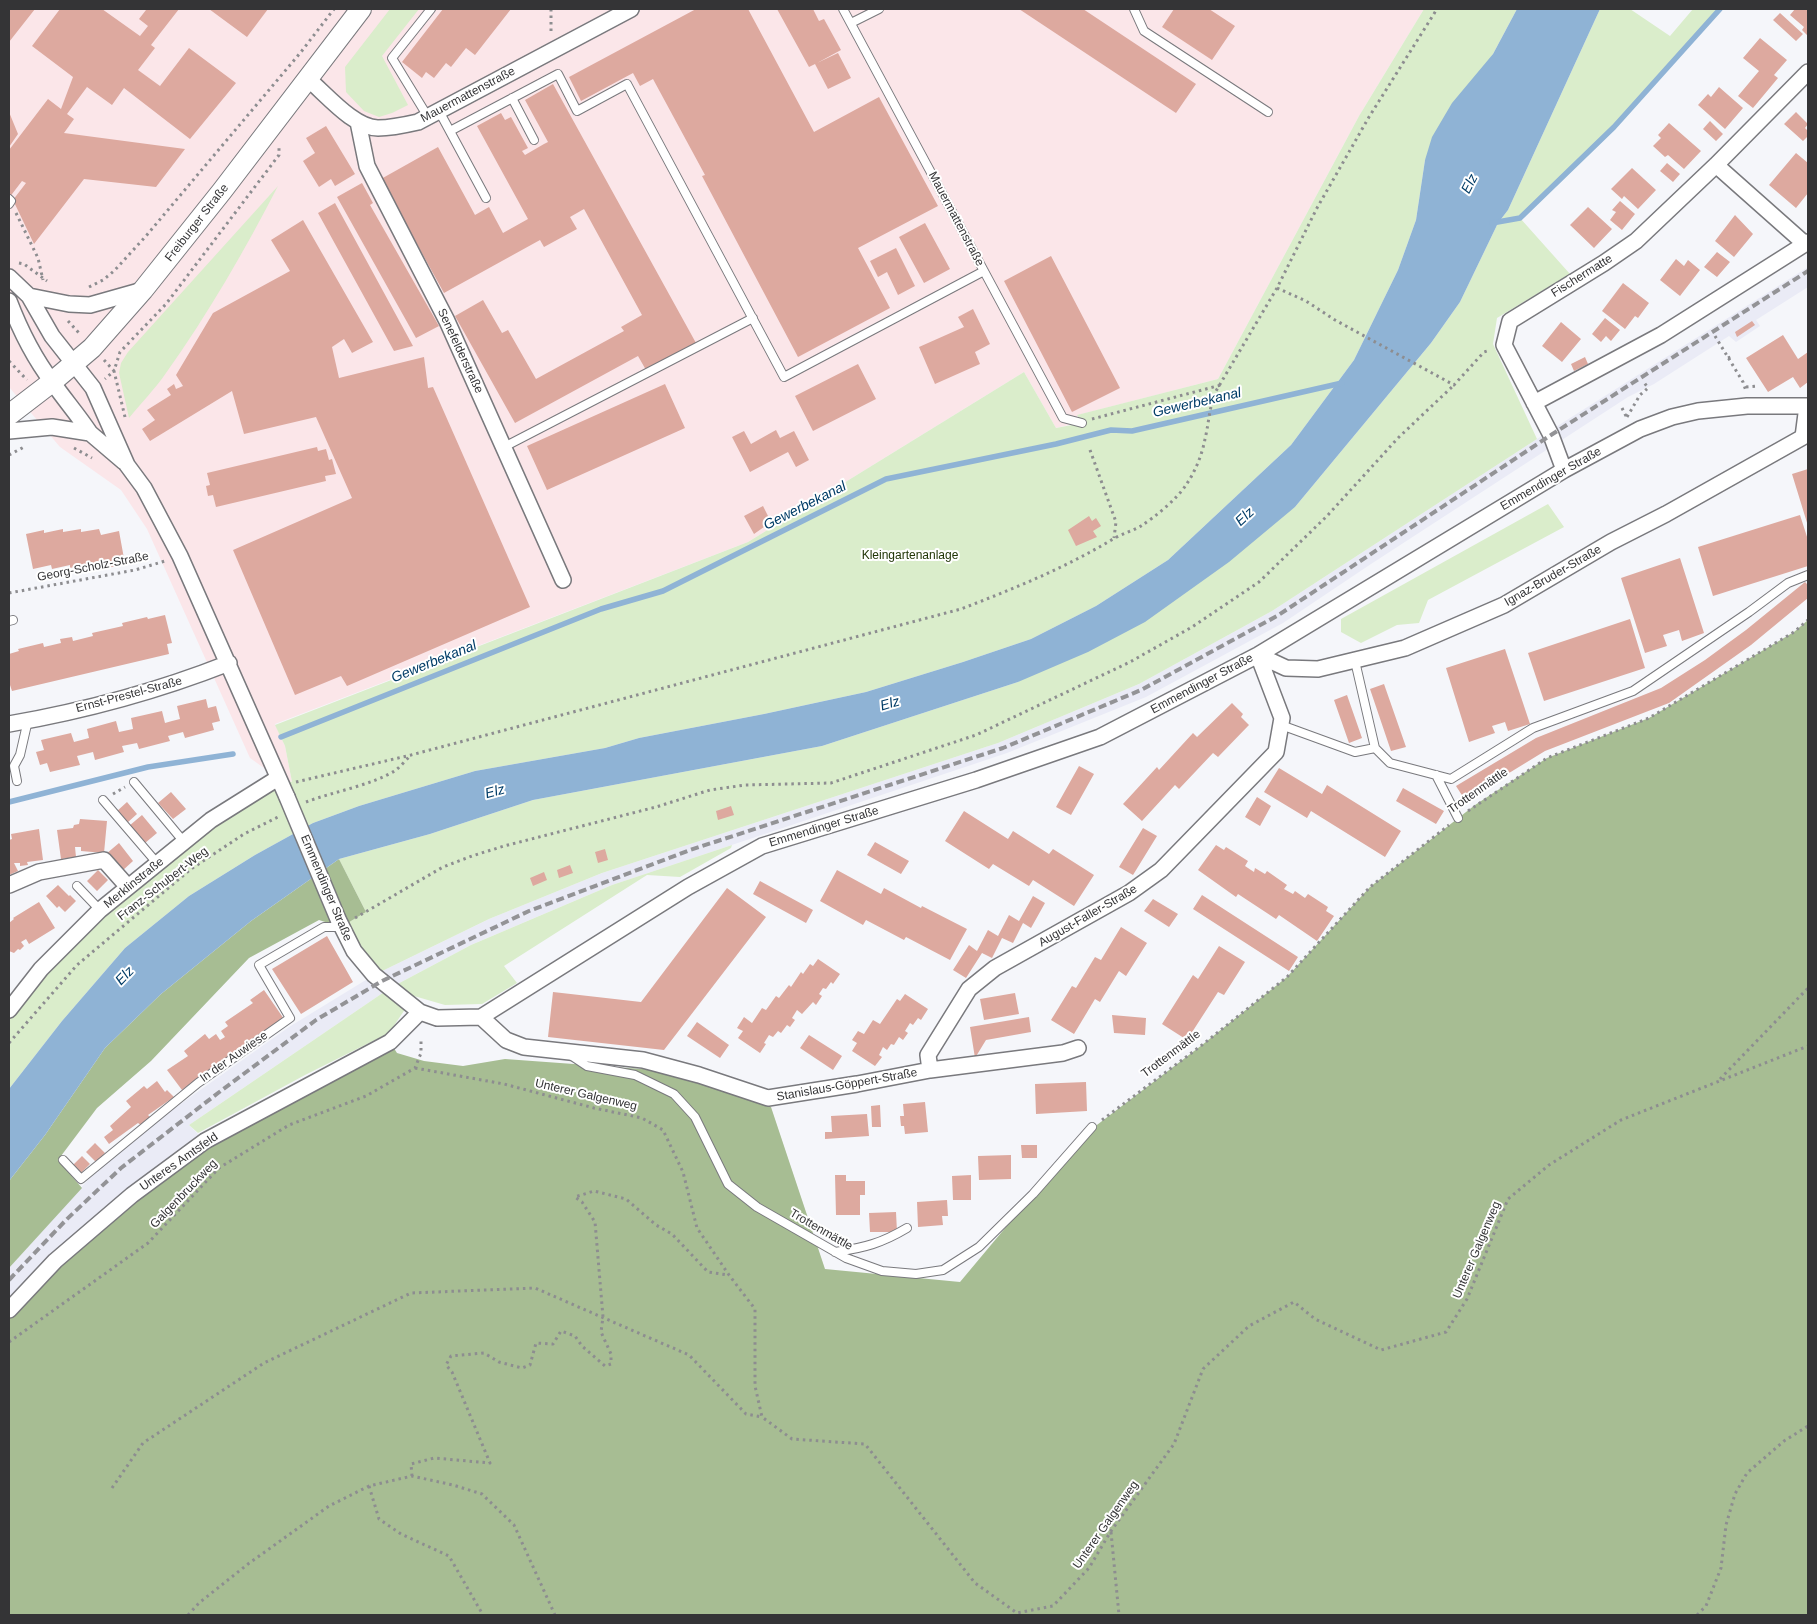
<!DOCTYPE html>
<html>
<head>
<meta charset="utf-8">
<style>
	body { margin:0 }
	#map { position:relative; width:1817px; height:1624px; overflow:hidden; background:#f5f6fa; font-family:Helvetica,sans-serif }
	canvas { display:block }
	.frame { position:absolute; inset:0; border:10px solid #343436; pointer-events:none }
</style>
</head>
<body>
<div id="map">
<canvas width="1817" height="1624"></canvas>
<div class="frame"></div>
</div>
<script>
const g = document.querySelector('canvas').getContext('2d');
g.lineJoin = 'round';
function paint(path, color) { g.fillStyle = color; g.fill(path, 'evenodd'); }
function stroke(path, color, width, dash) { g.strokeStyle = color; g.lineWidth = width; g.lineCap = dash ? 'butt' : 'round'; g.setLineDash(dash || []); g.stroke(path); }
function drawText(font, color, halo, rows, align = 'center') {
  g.font = font + ' Helvetica,sans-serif'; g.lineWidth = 4; g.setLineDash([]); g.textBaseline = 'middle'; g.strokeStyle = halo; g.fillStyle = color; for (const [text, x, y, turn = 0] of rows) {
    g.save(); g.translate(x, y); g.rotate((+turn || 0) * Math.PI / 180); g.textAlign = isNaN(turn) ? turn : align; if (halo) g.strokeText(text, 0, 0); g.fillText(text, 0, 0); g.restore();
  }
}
paint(new Path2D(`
	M9,9H1424L1359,116L1218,379L1078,415L1073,424L1056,428L1024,372L748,542L275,724L285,746L292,782L278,778L250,758L147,529L121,490L60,447L9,387Z`), '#fbe6e9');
paint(new Path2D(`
	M1808,267V287L1756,320L1760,326L1736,342L1729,336L1654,384L1628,397L1371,564L1283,623L1146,697L1007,753L612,885L471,945L390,988L189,1125L205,1141L9,1310V1268L95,1172L127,1142L289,1027L374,975L489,919L602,873L998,743L1139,684L1272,611L1537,439Z`), '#eaebf6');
paint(new Path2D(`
	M390,9H419L382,56L408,105L392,113L379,117L364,111L346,92L345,67Z
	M1424,9H1517L1493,54L1425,160L1416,220L1398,270L1354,360L1291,445L1168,560L1096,606L1031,639L963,662L866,692L764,714L639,738L605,748L475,771L359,806L313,823L255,855L189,896L125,948L62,1021L9,1089V1010L100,910L278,778L292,782L285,746L275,725L748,542L1024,372L1056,428L1082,423L1077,415L1218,379L1359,116Z
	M1600,9H1630L1670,36L1693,9H1720L1614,127L1520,218L1570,274L1497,318L1493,344L1537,439L1272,611L1139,684L998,743L602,873L489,919L374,975L341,927L366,912L339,859L430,834L533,800L822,746L1018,682L1295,507L1431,343L1460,302L1498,223L1508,210Z
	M278,186C245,250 208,314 166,373C155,389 141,403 129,418L119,373L121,363L128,352Z
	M1548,504L1564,527L1428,600L1419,623L1397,625L1361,643L1341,632V619Z
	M732,845L731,848L680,877L647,875L504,966L517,983L482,1004L445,1005L414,996L389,1033L305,1075L198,1133L189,1125L390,988L471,945L612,885Z`), '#daedcb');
paint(new Path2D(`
	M1808,620V1615H9V1310L205,1141L390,1042L397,1053L424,1061L463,1066L505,1059L656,1070L771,1107L825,1269L960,1282L1047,1178L1089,1131L1202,1045L1287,977L1370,887L1475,805L1547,758L1649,718L1794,632Z
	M339,859L366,912L341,927L319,920L249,958L151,1061L97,1108L58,1160L82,1188L9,1268V1181L45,1135L105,1048L161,994L251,921Z`), '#a7bd93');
paint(new Path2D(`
	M1517,9H1600L1508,210L1498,223L1460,302L1431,343L1295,507L1229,562L1145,622L1088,652L1018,682L822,746L533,800L430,834L339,859L251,921L161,994L105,1048L45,1135L9,1181V1089L62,1021L125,948L189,896L255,855L313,823L359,806L475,771L605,748L639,738L764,714L866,692L963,662L1031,639L1096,606L1168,560L1291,445L1354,360L1398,270L1416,220L1425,160L1432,137L1452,103L1493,54Z`), '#8fb3d5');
stroke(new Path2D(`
	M1492,223L1520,218L1614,127L1720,9
	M281,737L601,609L663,591L886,479L1056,444L1111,430L1132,431L1342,383
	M9,802L148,767L233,754`), '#8fb3d5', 5.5);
paint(new Path2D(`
	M9,9H35L9,42Z
	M60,9H102L140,36L148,26L139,19L146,10L145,9H179L151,45L155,48L138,70L160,86L189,48L236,83L190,139L124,88L112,105L87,87L67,114L74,119L64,133L185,149L156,187L84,179L34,244L13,200L26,183L22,181L9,198V150L48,99L61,109L73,77L32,46Z
	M209,9H268L247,37Z
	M443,9H511L475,55L466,48L451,67L446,63L434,78L426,72L422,78L402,62Z
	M696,9H748L814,132L879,97L938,206L858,248L890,308L798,357L702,176L705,175L653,79L640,86L633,73L581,101L569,77Z
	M777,9H813L819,21L824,19L841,50L817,63L838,53L851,78L828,89L815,64L809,67Z
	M1019,9H1083L1196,84L1176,113Z
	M1174,9H1209L1235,26L1212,60L1162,27Z
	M1795,9H1808V36L1802,30L1804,27L1790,15Z
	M1780,13L1803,34L1796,41L1773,20Z
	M1760,38L1787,60L1774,75L1778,78L1753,108L1738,96L1759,71L1743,58Z
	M553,84L696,343L646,370L638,356L515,423L455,316L483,300L502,333L508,330L536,379L624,331L621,327L642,315L584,209L570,217L577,229L544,247L540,240L444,293L381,179L438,147L475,215L489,207L503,233L528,219L477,126L501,113L505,120L511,117L528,148L522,151L525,155L544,144L548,142L525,100Z
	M1719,87L1743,108L1725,129L1698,105L1708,94L1711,97Z
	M9,112L18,134L9,147Z
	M1796,112L1808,124L1805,128L1808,131V136L1803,141L1784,124Z
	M1710,121L1723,134L1716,141L1703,129Z
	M1669,123L1701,151L1684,169L1668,155L1665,157L1653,146L1661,138L1658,135Z
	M326,126L355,174L335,186L331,179L319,187L303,161L315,153L306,138Z
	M1796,153L1808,163V193L1796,208L1769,185Z
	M1667,163L1680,174L1673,182L1660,171Z
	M1632,168L1656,190L1638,209L1624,196L1622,199L1611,189Z
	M362,183L373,203L370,205L439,326L416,338L337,197Z
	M1620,201L1635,214L1622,230L1610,220L1616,212L1612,210Z
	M335,203L413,346L394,351L318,213Z
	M1588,207L1612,229L1594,248L1570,225Z
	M1735,215L1753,234L1734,257L1715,241Z
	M303,220L373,342L352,353L344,339L332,347L339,378L424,357L428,388L433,387L530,607L347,686L341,676L295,695L233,550L352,498L316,417L244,434L232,391L150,441L142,429L155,420L147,410L171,395L167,389L174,384L176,389L183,386L176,375L213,313L290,271L271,240Z
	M925,223L950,269L924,283L899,237Z
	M896,248L915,286L898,295L887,272L878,277L870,261Z
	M1717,252L1730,262L1717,277L1704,267Z
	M1051,256L1120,388L1072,412L1004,281Z
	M1676,259L1684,266L1688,260L1700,270L1680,296L1660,280Z
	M1623,283L1649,303L1638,318L1635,316L1625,329L1602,311Z
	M973,309L990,344L975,352L980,364L935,384L919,347L964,327L958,317Z
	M1605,318L1620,330L1611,341L1606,336L1601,342L1592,334Z
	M1752,321L1755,325L1737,337L1735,332Z
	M1561,322L1581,339L1562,362L1542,346Z
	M1783,335L1798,359L1808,352V382L1800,388L1793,377L1768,392L1746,358Z
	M1585,357L1588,364L1574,371L1571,364Z
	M858,364L876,399L813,431L795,396Z
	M665,384L685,428L547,490L527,446Z
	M776,430L780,438L794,431L809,460L796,467L788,452L750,472L732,437L744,431L751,444Z
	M317,447L318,451L326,449L329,460L332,459L336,474L325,476L326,481L216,507L213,495L208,496L206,486L210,485L207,473Z
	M1808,469V526L1792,474Z
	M763,506L771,522L754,534L744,516Z
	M1800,515L1808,540V566L1713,596L1698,547Z
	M1089,516L1092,521L1096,518L1101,526L1093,531L1097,537L1076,546L1068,530Z
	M63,529V532L81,529V532L99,529L101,535L119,531L125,564L107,568V564L88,568V564L70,568V565L52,569L51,565L33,569L26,534L44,530V533Z
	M1680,558L1704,633L1682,641L1679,630L1663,635L1667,646L1645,653L1621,578Z
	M1805,582L1808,585V598L1751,645L1669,703L1545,751L1465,800L1456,786L1536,738L1661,688L1705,660L1746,630Z
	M165,615L172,643L167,644L169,654L12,691L9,682V654L19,651L18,649L43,643L44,647L61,643L60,639L72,637L73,641L93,636L92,633L123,626L122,623L147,617L148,619Z
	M1630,619L1645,668L1544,701L1528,653Z
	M1505,649L1530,724L1508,731L1505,722L1492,726L1495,733L1469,742L1446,668Z
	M1384,684L1406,747L1391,751L1370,689Z
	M1347,695L1362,738L1349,743L1334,700Z
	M206,699L208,708L216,706L220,721L212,723L214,730L185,738L183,732L168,736L170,741L139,749L137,743L122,746L124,752L95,760L93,752L77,756L80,765L50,772L47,763L40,765L36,752L44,750L41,740L71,733L74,742L89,738L87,729L116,721L119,732L133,729L131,718L162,711L165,723L172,721L180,719L177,706Z
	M1232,703L1243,714L1241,717L1249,725L1218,757L1213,753L1179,789L1175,785L1142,821L1123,804L1157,767L1159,770L1193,733L1197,737Z
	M1079,766L1094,774L1071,815L1056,807Z
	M1279,768L1322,794L1327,785L1401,831L1385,857L1311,811L1307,818L1264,792Z
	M1403,788L1444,811L1436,824L1396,801Z
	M171,792L186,809L173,819L158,803Z
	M1257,797L1271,806L1260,826L1245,817Z
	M127,802L137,814L127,823L116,812Z
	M731,806L734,815L718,820L716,811Z
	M964,811L1008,839L1013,831L1049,854L1053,849L1094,875L1074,906L1033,880L1029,886L993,864L989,869L945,841Z
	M142,815L157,833L145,843L129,826Z
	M80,819L107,821L104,853L81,851V847H75L76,857L61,859L57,830L73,828L74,825L79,824Z
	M1143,828L1157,836L1133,875L1119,867Z
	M39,829L43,860L27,862L28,865L20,866V863H14L18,871L9,875V840L12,839L11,834Z
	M875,842L909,861L901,874L867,855Z
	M119,843L133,861L121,872L106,854Z
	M1216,845L1224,850L1226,847L1248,861L1245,866L1254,872L1255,868L1265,874L1267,871L1287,885L1284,889L1293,894L1295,891L1305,898L1308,894L1328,907L1326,911L1334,916L1317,941L1279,915L1276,919L1238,894L1236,897L1198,870Z
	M605,849L608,860L598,863L595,852Z
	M570,865L573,873L559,878L557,870Z
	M98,870L108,880L97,891L87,881Z
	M837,870L881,894L884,888L921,908L922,906L967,929L950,960L906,937L904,940L866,920L863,925L820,901Z
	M544,872L547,880L533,886L530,878Z
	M760,881L813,910L806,923L753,894Z
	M58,885L69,896L70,895L76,901L65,912L59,906L57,908L46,896Z
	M727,888L766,917L664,1050L548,1037L553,992L641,1002Z
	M1202,895L1298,957L1289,971L1193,909Z
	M1033,896L1045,903L1031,928L1023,923L1013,943L1002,938L992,958L982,953L966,978L953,970L969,945L977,951L988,930L998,936L1009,915L1019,921Z
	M1153,899L1178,914L1169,927L1144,911Z
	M39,902L55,928L29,944L26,939L21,942L24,946L20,950L18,949L14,953L9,951V923L14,919L13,918Z
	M1121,927L1147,943L1126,976L1119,971L1100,1002L1095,999L1074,1034L1051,1020L1072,986L1076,988L1095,957L1101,960Z
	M327,936L353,982L301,1014L272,969Z
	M1219,946L1245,962L1224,995L1218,992L1187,1040L1162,1024L1193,975L1198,979Z
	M818,959L840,974L833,984L831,982L826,989L823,988L819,994L822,996L816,1005L813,1002L802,1014L797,1010L792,1018L795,1020L790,1027L787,1025L781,1033L778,1031L773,1037L769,1035L764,1043L766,1044L760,1053L738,1038L743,1031L737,1028L744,1017L752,1023L762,1008L766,1010L776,996L779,998L789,985L791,987L801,972L803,974L810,964L813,966Z
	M264,990L284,1019L182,1090L167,1070L188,1056L184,1051L205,1034L209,1039L216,1034L220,1040L225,1037L221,1031L228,1026L225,1022L253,1003L250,1000Z
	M1015,993L1019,1014L984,1020L980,999Z
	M905,994L928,1009L921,1020L918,1018L913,1025L910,1023L905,1031L908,1033L903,1040L899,1037L894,1045L891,1044L887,1050L883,1047L879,1055L882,1057L875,1066L852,1051L857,1043L852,1040L858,1031L864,1034L873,1020L880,1024L897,999L900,1001Z
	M1112,1015L1146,1018L1145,1035L1114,1033Z
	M1029,1017L1031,1032L986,1040L975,1058L970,1027Z
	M697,1022L729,1045L720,1058L687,1036Z
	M809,1035L842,1056L833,1070L800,1048Z
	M157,1081L165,1092L167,1090L174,1097L148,1115L150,1117L142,1126L138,1123L109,1144L104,1137L113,1130L110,1126L131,1107L126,1101L144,1086L147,1089Z
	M1086,1082L1087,1111L1036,1114L1035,1084Z
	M925,1102L928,1132L905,1134L904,1126H901L900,1116H904L903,1104Z
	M880,1105L881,1127H872L871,1106Z
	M867,1114L869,1136L825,1139V1132H832L831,1116Z
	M95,1143L105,1153L96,1162L86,1152Z
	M1021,1145H1037V1158H1022Z
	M1011,1155V1179L979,1180L978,1156Z
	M82,1156L90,1164L81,1173L73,1165Z
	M835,1175H846V1181H865V1195H860V1215H836Z
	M971,1175V1200H953L952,1176Z
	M947,1200L948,1216H942L943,1225L918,1227L917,1202Z
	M896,1212L897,1232H870L869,1213Z`), '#dda99f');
const service = new Path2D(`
	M843,9L1063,418L1082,423
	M1134,9L1144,31L1268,112
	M851,23L879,9
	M512,98L534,140
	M439,111L486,198
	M428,117L392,58L431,9
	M450,131L558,74L577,111L627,84L784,377L984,271
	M9,199L11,201L9,204
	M504,447L753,318
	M9,621L13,620
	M1355,661L1375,748L1390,763L1451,779L1533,728L1633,691L1749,612L1788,583L1808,575
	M1281,725L1355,752L1375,748
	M1436,775L1458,818
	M17,781L14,766L20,755L28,720
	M134,782L184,842
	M103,800L157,863
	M77,886L100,910
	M572,1056L587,1066L635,1075L674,1094L695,1117L728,1184L757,1207L846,1258L882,1271L916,1274L943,1270L979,1247L1033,1194L1092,1127
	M63,1160L81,1179L198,1083L290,1018L259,965L324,927H341
	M835,1252C864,1248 882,1243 907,1228`);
const minor = new Path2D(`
	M308,79C326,94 354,128 378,128C392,128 405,125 418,122L631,9
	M358,122L367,166L447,321L563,580
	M1716,165L1805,244
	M9,277L29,296L52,336L93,388L127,465L144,488L180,556L287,797
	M29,296L69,304L90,305L143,290
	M9,301C20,330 34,358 53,383C65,400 78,415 90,433
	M1534,403L1661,335L1808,242
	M9,431L52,427L90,433L124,462
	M1564,470L1551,435L1504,345L1510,321L1604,263L1636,241L1716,165L1808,72
	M1258,655L1286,668L1318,669L1405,648L1504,605L1611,542L1666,514L1803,437L1807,406
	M9,724C84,711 158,691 229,663
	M9,885L39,872L104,860L128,887
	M338,919L354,951L374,975L420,1012L437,1018L481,1017L688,887L762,846L976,780L1100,737L1258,655L1564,470L1640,429L1672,417L1698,411L1747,406H1808
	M9,1010L41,969L100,910L211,820L278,778
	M481,1017L506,1040L524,1047L643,1060L699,1075L768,1098L857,1084L930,1070L1063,1053L1078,1048
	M930,1070L928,1055L969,989L995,968L1129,893L1161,870L1276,752L1282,718L1258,655
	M9,1310L55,1261L132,1195L205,1141L390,1042L420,1012`);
const tertiary = new Path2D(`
	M9,415L52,382L92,348L143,290L222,191L361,9`);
stroke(service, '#79797d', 10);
stroke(minor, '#79797d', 18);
stroke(tertiary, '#79797d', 22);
stroke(new Path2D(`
	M551,9V33
	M16,213L38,258L43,280
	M19,263L24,264L47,281
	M89,287L103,280L114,271L146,236L301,52L334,9
	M1277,288L1306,301L1335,320L1454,385L1484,352L1490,350
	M68,321L79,333
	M1715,336L1743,382L1746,391
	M1728,358L1733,356
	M104,360L114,371L105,379
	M9,361L27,380
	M1746,387L1757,386
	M1622,408L1627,418H1626
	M125,417L114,371L120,352L166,304L279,155V147
	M1627,417L1640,395L1648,388L1643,381
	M1092,419L1221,385
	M74,448L92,458
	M1090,450L1116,522L1114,538
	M9,455L24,447
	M9,593L135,570L165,561
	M296,782L411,755L961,609C1013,589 1065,568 1113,539C1122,534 1132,531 1141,526C1155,517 1177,499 1186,485C1195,472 1202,455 1205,439C1209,423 1209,407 1216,391L1277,288L1317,208L1369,117L1437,9
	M113,794L125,787
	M306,802C332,792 373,785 396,770C401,766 406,760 410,756
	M1468,811L1547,758L1649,718L1794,632L1808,620
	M355,918L443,867L472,856L504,846L656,807L710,790L745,785L831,783L976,735L1130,662L1192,627L1259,582L1327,516L1398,438L1454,385
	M9,1043L77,965L191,869L244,834L278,817
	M415,1068L504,1084L594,1108L642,1118L663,1130L683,1172L697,1228L729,1275L755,1309V1386L762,1417L792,1439L865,1444L975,1583L1017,1613L1053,1606L1089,1568L1111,1531L1174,1444L1203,1369L1249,1326L1294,1302L1315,1319L1381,1350L1446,1332L1467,1299L1508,1199L1549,1165L1621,1120L1808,1046
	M1720,1079L1808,988
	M1102,1120L1202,1045L1287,977L1370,887L1449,825
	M9,1342L148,1243L219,1168L289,1125L366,1096L415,1068L421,1053V1041
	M412,1476L411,1464L434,1458L490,1463L452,1372L446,1365L451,1356L484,1353L499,1362L522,1368L530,1365L536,1343L553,1344L561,1331L575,1336L582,1346L605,1366L611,1364V1354L601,1332L603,1317L595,1222L582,1202L575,1197L594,1191L626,1199L656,1225L672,1234L708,1272L728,1275
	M369,1486L379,1519L401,1534L449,1556L483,1615
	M112,1488L143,1443L264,1363L411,1293L535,1288L689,1355L746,1414L762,1417
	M1111,1532L1119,1615
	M188,1615L199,1603L248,1564L329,1506L369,1486L412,1476L453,1485L482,1494L514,1525L555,1615
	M1697,1615L1706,1606L1721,1568L1726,1525L1735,1494L1747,1473L1784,1441L1808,1426`), '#8d8d90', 3, [2.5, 4]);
stroke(service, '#fff', 8);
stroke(minor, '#fff', 15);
stroke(tertiary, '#fff', 20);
stroke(new Path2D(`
	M9,1280L66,1220L121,1168L218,1093L316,1020L382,981L529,911L690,850L1003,748L1141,690L1277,616L1551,435L1808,271`), '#939396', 4, [8, 4]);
const minorBridge = new Path2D(`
	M287,797L338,919`);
stroke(minorBridge, '#79797d', 18, []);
stroke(minorBridge, '#fff', 15);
drawText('12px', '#343436', '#fff', [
	["Mauermattenstraße",468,95,-28],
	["Mauermattenstraße",956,219,62],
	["Freiburger Straße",197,223,-52],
	["Fischermatte",1582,276,-32],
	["Senefelderstraße",460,351,65],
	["Emmendinger Straße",1551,479,-30],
	["Georg-Scholz-Straße",93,567,-11],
	["Ignaz-Bruder-Straße",1553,576,-30],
	["Emmendinger Straße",1202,684,-28],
	["Ernst-Prestel-Straße",129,695,-15],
	["Trottenmättle",1478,791,-35],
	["Emmendinger Straße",824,827,-17],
	["Merklinstraße",134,883,-39],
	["Franz-Schubert-Weg",163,884,-38],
	["Emmendinger Straße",326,888,67],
	["August-Faller-Straße",1088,916,-30],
	["Trottenmättle",1171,1054,-37],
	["In der Auwiese",234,1057,-35],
	["Stanislaus-Göppert-Straße",847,1085,-10],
	["Unterer Galgenweg",586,1095,13],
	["Unteres Amtsfeld",179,1162,-35],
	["Galgenbruckweg",184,1194,-46],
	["Trottenmättle",821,1230,30],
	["Unterer Galgenweg",1477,1250,-67],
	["Unterer Galgenweg",1106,1525,-55]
]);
drawText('12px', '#213607', '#fff', [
	["Kleingartenanlage",910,556]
]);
drawText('italic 14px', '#003c67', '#fff', [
	["Elz",1470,184,-63],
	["Gewerbekanal",1197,403,-13],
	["Gewerbekanal",805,506,-27],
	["Elz",1245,517,-43],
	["Gewerbekanal",434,662,-22],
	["Elz",890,704,-16],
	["Elz",495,792,-15],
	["Elz",125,976,-46]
]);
</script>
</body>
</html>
